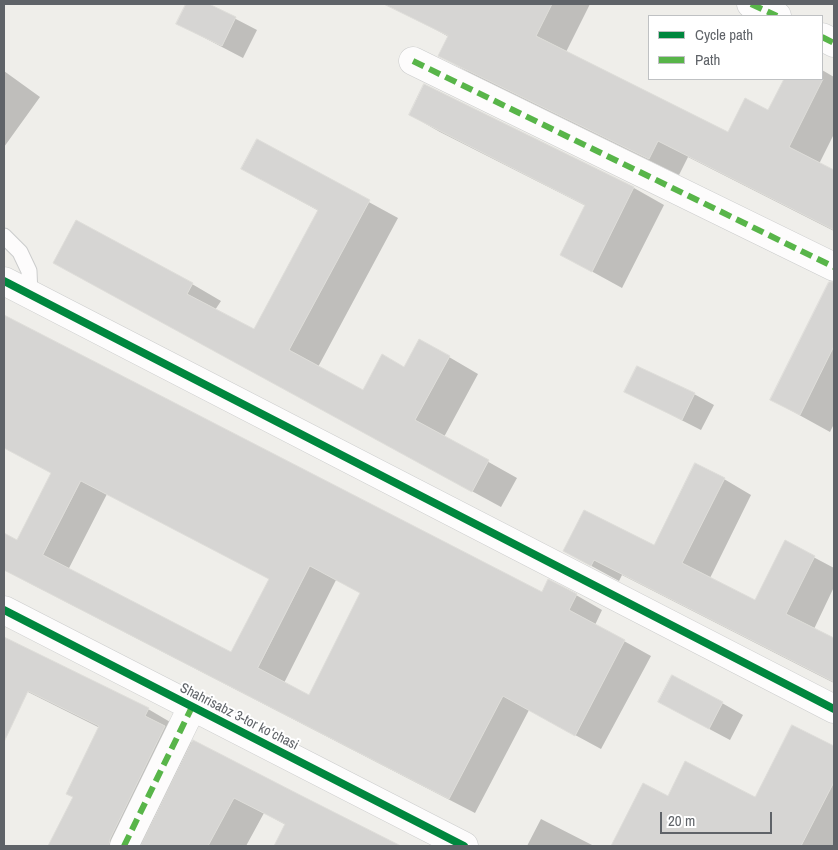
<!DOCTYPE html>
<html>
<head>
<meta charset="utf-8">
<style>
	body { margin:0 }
	#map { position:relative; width:838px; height:850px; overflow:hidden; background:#efeeea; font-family:"Archivo Narrow",sans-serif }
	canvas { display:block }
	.frame { position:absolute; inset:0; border:5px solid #5f6368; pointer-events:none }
	.legend { position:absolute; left:648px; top:15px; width:175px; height:65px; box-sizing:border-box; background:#fff; border:1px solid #bfc1c3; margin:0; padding:6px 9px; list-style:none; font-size:15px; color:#5f6368 }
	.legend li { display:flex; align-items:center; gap:10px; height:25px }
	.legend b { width:25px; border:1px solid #bfc1c3 }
	.scale { position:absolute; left:660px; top:812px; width:112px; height:22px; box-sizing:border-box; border:2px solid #5f6368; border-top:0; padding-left:6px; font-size:15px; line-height:18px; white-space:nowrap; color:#5f6368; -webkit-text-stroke:4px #fff; paint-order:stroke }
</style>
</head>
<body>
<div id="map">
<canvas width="838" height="850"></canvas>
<div class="frame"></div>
<ul class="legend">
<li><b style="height:6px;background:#00873e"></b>Cycle path</li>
<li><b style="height:6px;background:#58b549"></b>Path</li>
</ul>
<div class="scale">20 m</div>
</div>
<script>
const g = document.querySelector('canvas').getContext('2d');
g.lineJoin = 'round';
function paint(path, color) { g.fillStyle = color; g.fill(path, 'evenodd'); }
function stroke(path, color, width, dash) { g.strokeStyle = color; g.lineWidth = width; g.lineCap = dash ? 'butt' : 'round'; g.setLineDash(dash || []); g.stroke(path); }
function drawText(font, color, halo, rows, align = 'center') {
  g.font = font + ' "Archivo Narrow",sans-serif'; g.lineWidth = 4; g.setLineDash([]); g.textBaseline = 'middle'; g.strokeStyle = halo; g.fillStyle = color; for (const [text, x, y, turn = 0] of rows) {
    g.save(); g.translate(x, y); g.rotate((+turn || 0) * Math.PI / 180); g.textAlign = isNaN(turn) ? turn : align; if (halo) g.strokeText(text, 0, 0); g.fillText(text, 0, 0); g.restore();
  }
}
paint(new Path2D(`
	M188,4H207L257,30L243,58L178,24Z
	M427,4H590L566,52L729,134L769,112L785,79H822V70L834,77V134L819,164L834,172V231L688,157L679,175L470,73L440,56L449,37L419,20Z
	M4,71L40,97L4,147Z
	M425,86L634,188L664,205L622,288L562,255L586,206L440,132L410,115Z
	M257,141L398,218L318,367L363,392L449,357L478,374L444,437L517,478L501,507L83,279L192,284L221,301L215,310L254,331L319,211L271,185Z
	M830,283L834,284V424L830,432L772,400Z
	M4,317L542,594L576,595L602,610L595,625L651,656L601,749L529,710L475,813L4,570V535L17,541L52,473L39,462L4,444V365L11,351L4,348ZM107,494L270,579L232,654L68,570ZM336,580L361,593L309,696L284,683Z
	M638,367L694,394L714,405L701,430L626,392Z
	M724,479L751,495L710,578L755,601L785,542L834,568V587L814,629L834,639V683L622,575L619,581L564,551L654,547Z
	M4,638L148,709L177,726L174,732L193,743L194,742L398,846H275L286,825L264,813L246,846H50L74,797L100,728L4,680Z
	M722,703L743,715L730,740L681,714Z
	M793,726L834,748V846H613L644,785L668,797L756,799Z
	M541,819L594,846H527Z`), '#0003');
const building = new Path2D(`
	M186,4H209L236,17L222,46L176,24Z
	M384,4H552L536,36L728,132L745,98L768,110L784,79H823L789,147L834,170V230L658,141L649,159L438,56L448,36Z
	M424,84L634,187L592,272L560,255L585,205L409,115Z
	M257,139L370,200L289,350L363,390L382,354L404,367L419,339L450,356L415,420L489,460L472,492L53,263L76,220L193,283L187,294L254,329L318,210L241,169Z
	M829,282H834V346L800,415L770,400Z
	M4,315L542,592L548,579L577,594L569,610L625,640L575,736L503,696L449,799L4,570V533L17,540L51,473L4,448ZM81,481L269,579L231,652L43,555ZM310,566L360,593L309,695L258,668Z
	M637,366L695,393L682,420L624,392Z
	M695,463L725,478L682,563L755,600L785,540L815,556L786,614L834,638V682L594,560L591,566L563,551L584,510L654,545Z
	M4,637L149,708L145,716L165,726L110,839L109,846H48L73,797L66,794L99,726L28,691L4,742Z
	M672,675L723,702L709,729L658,702Z
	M792,725L834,746V782L801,846H611L643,783L668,796L685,761L755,797Z
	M193,740L300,795L401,846H274L285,824L234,798L208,846H141Z`);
paint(building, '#d6d5d3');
stroke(building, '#deddd9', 1);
const lane = new Path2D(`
	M4,236L20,252L29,271L30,295`);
const street = new Path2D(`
	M751,4L777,16
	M822,37L834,43
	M413,61L834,267
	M4,281L834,709
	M4,610L464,846
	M124,846L192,707`);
stroke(lane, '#cbcccc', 17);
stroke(street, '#cbcccc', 29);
stroke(lane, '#fdfcfc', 15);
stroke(street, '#fdfcfc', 28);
stroke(new Path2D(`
	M751,4L777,16
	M822,37L834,43
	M413,61L834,267
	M124,846L192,707`), '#58b549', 6, [12, 6]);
stroke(new Path2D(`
	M4,281L834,709
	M4,610L464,846`), '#00873e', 8);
drawText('14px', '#5f6368', '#fff', [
	["Shahrisabz 3-tor koʻchasi",239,717,27]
]);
</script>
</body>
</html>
